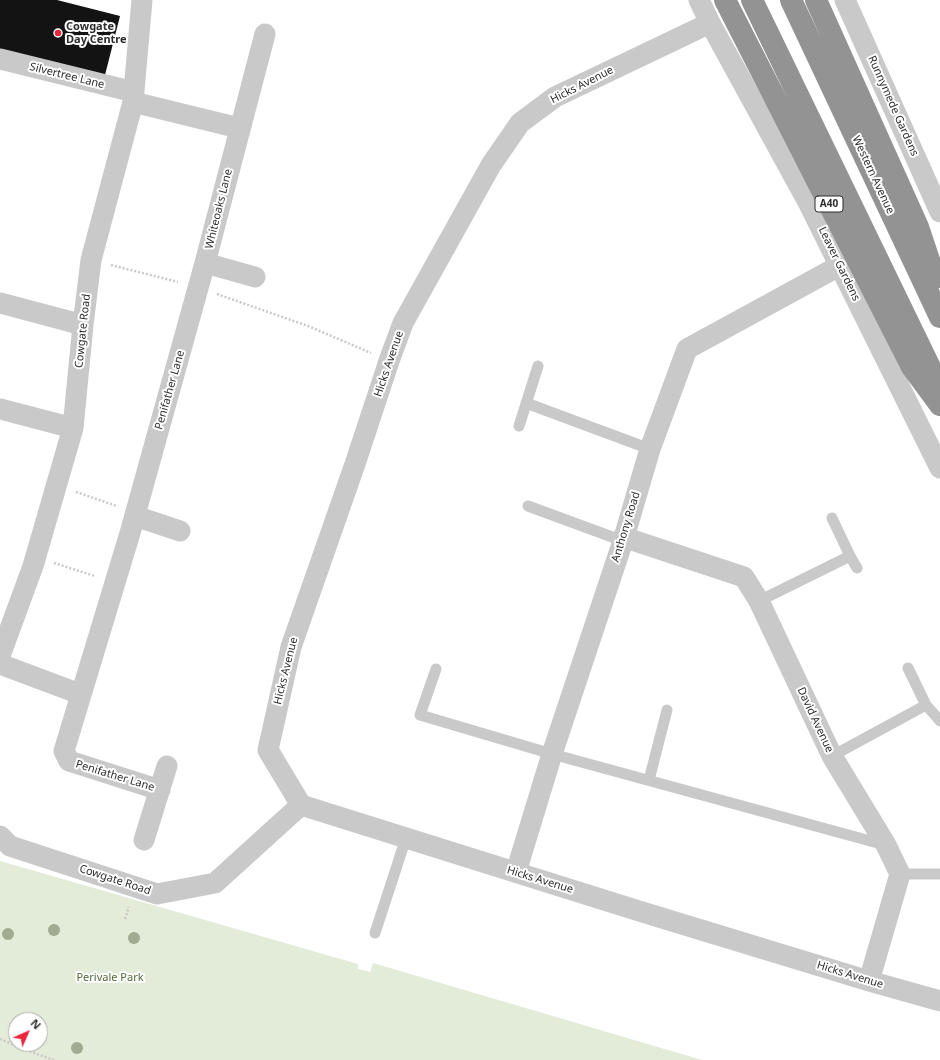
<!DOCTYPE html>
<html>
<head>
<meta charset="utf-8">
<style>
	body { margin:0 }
	#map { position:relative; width:940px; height:1060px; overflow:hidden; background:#fff; font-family:"Noto Sans",sans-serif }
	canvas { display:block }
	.north { position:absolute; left:8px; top:1012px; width:40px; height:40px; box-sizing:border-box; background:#fff; border:1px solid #ababab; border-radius:50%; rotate:45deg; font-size:11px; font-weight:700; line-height:16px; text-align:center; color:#2c2c2c }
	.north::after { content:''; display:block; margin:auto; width:14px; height:18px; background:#ea273c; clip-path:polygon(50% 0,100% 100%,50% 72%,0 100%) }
</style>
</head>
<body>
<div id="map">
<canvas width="940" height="1060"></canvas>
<div class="north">N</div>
</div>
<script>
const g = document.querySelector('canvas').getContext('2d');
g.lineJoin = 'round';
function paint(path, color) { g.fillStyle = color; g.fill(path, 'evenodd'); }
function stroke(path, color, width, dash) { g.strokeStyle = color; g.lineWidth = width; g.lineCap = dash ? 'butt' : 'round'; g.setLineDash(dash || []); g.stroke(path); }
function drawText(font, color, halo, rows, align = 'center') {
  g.font = font + ' "Noto Sans",sans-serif'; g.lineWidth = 4; g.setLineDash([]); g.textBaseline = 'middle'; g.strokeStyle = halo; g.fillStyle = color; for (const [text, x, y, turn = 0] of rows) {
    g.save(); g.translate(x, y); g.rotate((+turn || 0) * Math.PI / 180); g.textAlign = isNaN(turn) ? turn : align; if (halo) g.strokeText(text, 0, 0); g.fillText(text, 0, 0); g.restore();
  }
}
paint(new Path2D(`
	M0,861L358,964V969L370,972L373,963L702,1060H0ZM16,1020H40V1044H16Z`), '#e3ebd9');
paint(new Path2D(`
	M0,0H57L120,16L105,75L0,50Z`), '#131313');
stroke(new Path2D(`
	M111,265L178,282
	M217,294L308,326L371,353
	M76,492L117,506
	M54,563L95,576
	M125,919L129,907
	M0,1039L37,1054L54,1060`), '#c9c9c9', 2.5, [2, 2]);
stroke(new Path2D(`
	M526,403L650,449
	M519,426L538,366
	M528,506L623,541
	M832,518L850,556L857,568
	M759,601L850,556
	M908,668L926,705L940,721
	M436,669L420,715L552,754L885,845
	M832,756L926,705
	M649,780L667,710
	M900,874H940
	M375,933L406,838`), '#c9c9c9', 11);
stroke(new Path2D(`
	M699,0L710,23L809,204L940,468
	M845,0L940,212
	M710,23L555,97L520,123L491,165L403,323L389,361L355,464L291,647L268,750L301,805L639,911L869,981L940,1001
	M0,59L134,92
	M133,102L239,128
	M255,277L205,263L265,34
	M0,303L83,325
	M0,409L73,428
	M135,516L180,531
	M623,537L744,577L759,601L832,756L886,845L900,874L869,981
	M0,656L33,566L73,428L83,325L91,260L133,102L142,0
	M0,664L80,694
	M160,790L69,761L64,751L130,533L205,263
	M0,836L10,846L157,894L215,883L301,805
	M144,840L167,766
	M516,872L552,754L623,541L650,449L687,349L839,266`), '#c9c9c9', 21);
stroke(new Path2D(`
	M725,0L912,367L940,405
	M752,0L939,386
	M791,0L940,317
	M816,0L918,227L935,278`), '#939393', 22);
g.fillStyle = '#9fac92';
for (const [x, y] of [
	[54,930],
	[8,934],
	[134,938],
	[77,1048]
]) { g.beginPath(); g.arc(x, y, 6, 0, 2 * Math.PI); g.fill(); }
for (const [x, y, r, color] of [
	[58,33,4,"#ea273c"]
]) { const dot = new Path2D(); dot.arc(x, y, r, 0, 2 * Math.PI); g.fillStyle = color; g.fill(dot); stroke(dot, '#fff', 1.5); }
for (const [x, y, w] of [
	[829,204,28]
]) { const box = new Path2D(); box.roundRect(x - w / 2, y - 8, w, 16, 3); g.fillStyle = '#fff'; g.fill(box); stroke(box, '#2c2c2c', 1); }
drawText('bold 10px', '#2c2c2c', null, [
	["A40",829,204]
]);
drawText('bold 11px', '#2c2c2c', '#fff', [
	["Cowgate",66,27],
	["Day Centre",66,40]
], 'left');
drawText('11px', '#2c2c2c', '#fff', [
	["Silvertree Lane",67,76,14],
	["Hicks Avenue",582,85,-27],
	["Runnymede Gardens",893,106,66],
	["Western Avenue",873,175,65],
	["Whiteoaks Lane",219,209,-76],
	["Leaver Gardens",839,264,64],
	["Cowgate Road",83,331,-84],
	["Hicks Avenue",389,364,-71],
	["Penifather Lane",170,390,-74],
	["Anthony Road",626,527,-73],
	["Hicks Avenue",286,671,-76],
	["David Avenue",815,720,65],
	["Penifather Lane",115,776,17],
	["Cowgate Road",115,880,18],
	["Hicks Avenue",540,880,17],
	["Hicks Avenue",850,975,17]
]);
drawText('11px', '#516939', '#fff', [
	["Perivale Park",110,978]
]);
</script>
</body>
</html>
